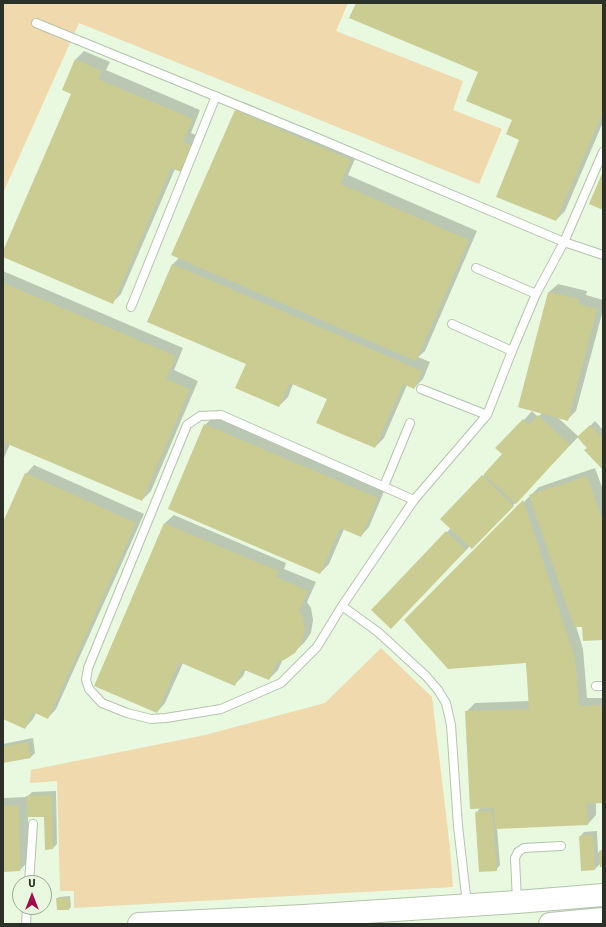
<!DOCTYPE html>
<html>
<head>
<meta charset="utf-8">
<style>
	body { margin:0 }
	#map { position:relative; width:606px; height:927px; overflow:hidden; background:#e8f9e0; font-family:Signika,sans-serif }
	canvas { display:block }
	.frame { position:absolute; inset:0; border:4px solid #2b3128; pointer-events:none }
	.north { position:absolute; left:12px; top:875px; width:40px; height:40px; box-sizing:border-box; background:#e8f9e0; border:1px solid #9ca996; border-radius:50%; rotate:0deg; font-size:11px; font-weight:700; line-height:16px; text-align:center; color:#2b3128 }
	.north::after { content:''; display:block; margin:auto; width:14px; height:18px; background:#a20b4b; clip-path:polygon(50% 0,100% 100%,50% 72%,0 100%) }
</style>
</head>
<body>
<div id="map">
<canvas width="606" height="927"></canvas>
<div class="frame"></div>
<div class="north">U</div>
</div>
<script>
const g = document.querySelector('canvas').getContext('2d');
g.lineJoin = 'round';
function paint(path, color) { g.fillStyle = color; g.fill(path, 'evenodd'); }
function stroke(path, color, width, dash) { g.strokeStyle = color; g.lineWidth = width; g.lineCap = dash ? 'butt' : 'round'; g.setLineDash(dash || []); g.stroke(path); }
paint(new Path2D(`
	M3,3H348L336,31L463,81L453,110L502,129L479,184L79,23L3,193Z
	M381,648L432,697L450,848L453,887L74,908V891H60L57,781L30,783L31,770L205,735L325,703Z`), '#efd9ad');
paint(new Path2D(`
	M357,3H603V122L565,211L556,220L513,119L480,71Z
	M84,51L110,62L106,70L200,110L191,133L200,137L189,163L181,171L175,169L121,294L113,302L3,256L72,93L76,59Z
	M244,102L358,152L348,175L477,231L425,351L418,357L430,362L423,379L414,388L407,385L384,438L375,447L328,399L293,384L288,397L279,406L172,265L180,257L236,111Z
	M3,271L183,348L174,370L198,381L151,491L142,500L10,444L3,460Z
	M558,284L587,291L586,295L603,300V310L576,411L568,419L557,417L579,437L595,421L603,430V468L588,448L578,437L478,542L470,546L391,628L373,610L451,528L483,476L503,454L524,420L532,411L538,417L542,413L519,407L549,292Z
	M214,416L385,489L369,527L361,536L344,529L329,564L320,573L205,425Z
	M34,465L144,514L56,709L48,718L36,713L33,719L25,728L3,718V524L26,474Z
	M595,468L603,490V639L582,626H576L583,649L587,698H603V803H596V815L588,824L497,828L500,865L496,870L476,813L480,808L466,712L475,703L530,701L526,661L405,620L539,487Z
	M174,515L286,563L284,569L316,582L307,602L311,608L313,620L311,633L304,643L294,652L283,659L278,670L269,679L246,669L243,676L234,685L183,663L165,703L157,712L165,523Z
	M33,738L35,753L31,757L3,762V744Z
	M56,791L57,844L53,848L45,815L28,816V862L20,870L3,871V798L27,797L32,792Z
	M597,831L598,853L603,849V866L601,863L595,869L580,837L584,832Z
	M70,896L71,907L69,909L57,899L59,897Z`), '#0003');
paint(new Path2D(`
	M356,3H603V112L556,221L496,197L519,140L506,134L512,120L466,101L478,72L349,18Z
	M75,59L102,71L98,79L193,119L183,142L192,146L181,172L171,168L113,304L3,257V251L71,94L62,90Z
	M235,110L351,160L340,184L469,240L416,361L171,255Z
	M603,171V210L589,204Z
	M172,264L422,371L414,389L403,384L375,448L316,423L327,399L290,383L279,407L235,388L246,364L147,322Z
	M3,283L176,356L166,379L190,389L142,501L3,442Z
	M548,292L579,299L578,304L597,309L568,421L518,407Z
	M538,415L570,445L516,504L484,474L502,454L495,448L523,419L529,425Z
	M204,424L378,498L361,537L340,528L320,574L168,509Z
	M590,425L601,436L603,433V470L584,450L587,448L577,437Z
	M25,473L136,523L48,719L33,712L25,729L3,719V522Z
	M482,475L514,506L472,549L440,519Z
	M587,476L603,522V640L583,641L582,627H574L529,495Z
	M523,500L575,658L579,706L603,705V803L587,804L588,825L495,829L494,808L470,809L465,711L529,709L526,663L448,669L404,620Z
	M164,523L278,571L276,577L308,591L299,611L303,617L305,629L302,642L295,653L284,660L278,661L269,680L242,669L235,686L179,662L157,713L94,686Z
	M446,531L466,550L391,629L371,610Z
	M28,742L31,758L3,763V747Z
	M52,795L53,849L45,850L44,817H27L26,796Z
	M19,805L20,871L3,872V806Z
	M492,811L497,871L479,872L475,812Z
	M593,835L595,870L581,871L579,836Z
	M603,850V867H600L599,851Z
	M56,898H69V910H57Z`), '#cacc91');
const service = new Path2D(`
	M36,23L315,137L564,242L603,255
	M476,268L536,294
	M131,307L216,96
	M452,324L512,351
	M421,389L487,415
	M384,486L410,423
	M342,606L317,647L281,683L221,709L166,718L151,719L127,713L102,703L89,689L86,680L88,668L187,425L200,416L221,415L414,500
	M596,686H603
	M29,883L33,824
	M517,901L515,858L518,852L524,848L561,846
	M467,904L458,826L451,725L446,703L438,690L426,676L378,632L342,606L414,500L487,415L512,351L536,294L564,242L603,152
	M26,924L27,907`);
const trunk = new Path2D(`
	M139,924L304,916L517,902L603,895
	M550,924L603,919`);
stroke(service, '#b4c4ad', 10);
stroke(trunk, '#b4c4ad', 24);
stroke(service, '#fff', 8);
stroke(trunk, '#fff', 22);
</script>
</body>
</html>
